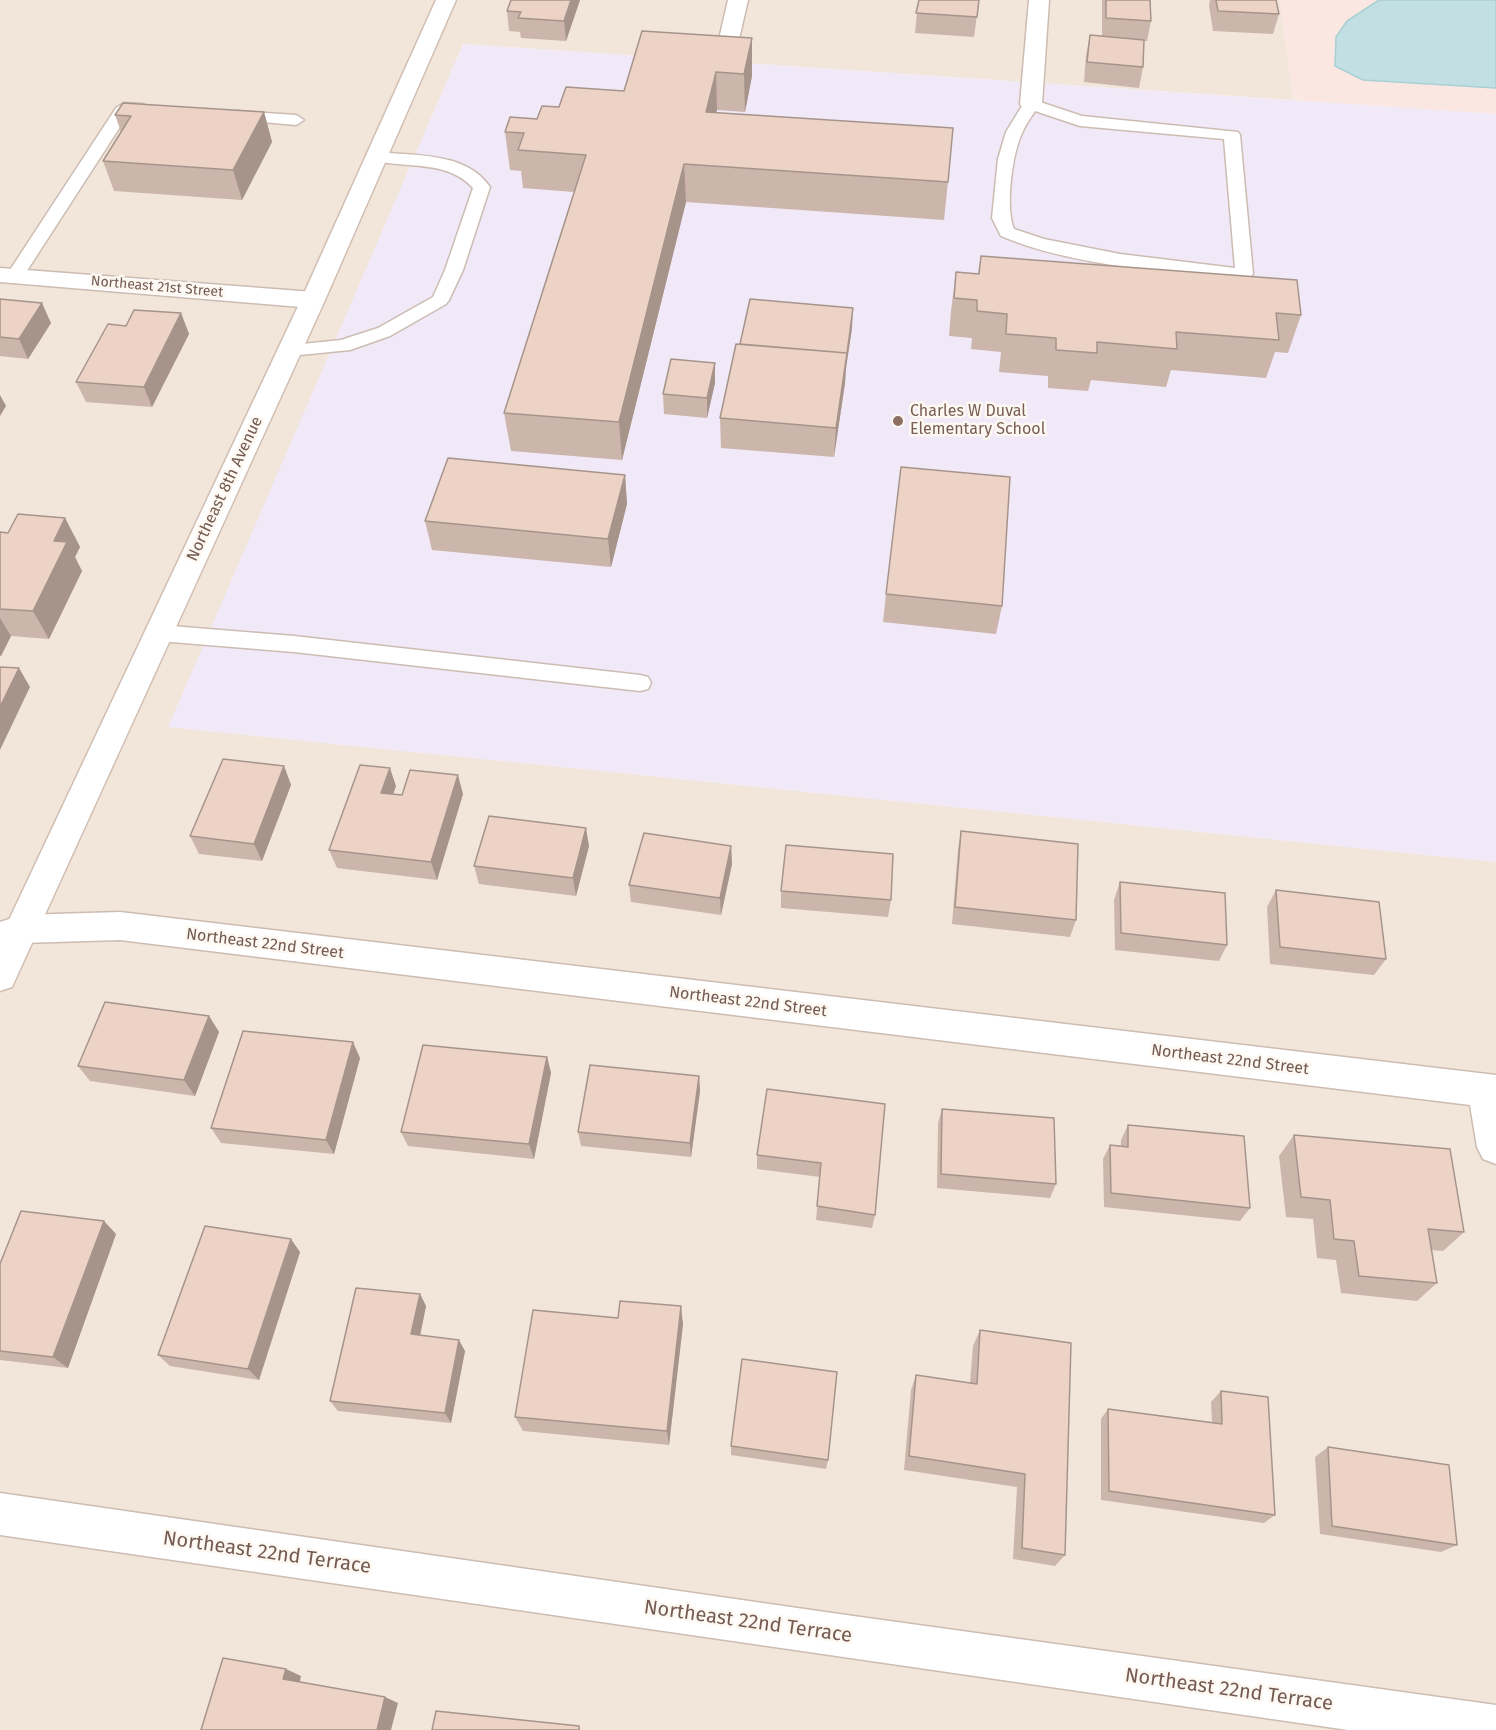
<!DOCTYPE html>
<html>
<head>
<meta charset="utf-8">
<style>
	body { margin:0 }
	canvas { display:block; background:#fbf4ec }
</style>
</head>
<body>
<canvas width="1496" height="1730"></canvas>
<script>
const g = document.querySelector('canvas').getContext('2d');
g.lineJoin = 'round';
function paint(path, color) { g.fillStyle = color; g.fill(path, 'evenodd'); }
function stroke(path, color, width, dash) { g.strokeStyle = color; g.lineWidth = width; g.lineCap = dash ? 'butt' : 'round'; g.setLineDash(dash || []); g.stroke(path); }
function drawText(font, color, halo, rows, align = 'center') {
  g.font = font + ' "Fira Sans",sans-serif'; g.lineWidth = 5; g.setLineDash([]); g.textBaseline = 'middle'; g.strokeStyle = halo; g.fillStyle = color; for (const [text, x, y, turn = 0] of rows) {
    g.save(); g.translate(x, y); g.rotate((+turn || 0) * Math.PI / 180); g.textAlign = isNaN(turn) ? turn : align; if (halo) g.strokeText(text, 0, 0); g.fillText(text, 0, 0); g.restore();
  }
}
paint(new Path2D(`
	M0,0H1280L1293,100L463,44L169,727L1496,862V1730H0Z`), '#f2e6db');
paint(new Path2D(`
	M1280,0H1496V114L1293,100Z`), '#fae7e1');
paint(new Path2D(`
	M463,44L1496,114V862L168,727Z`), '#f1e8f8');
const water = new Path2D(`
	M1379,0H1496V88L1363,80L1335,66L1336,37L1347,21Z`);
paint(water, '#c2e0e3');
stroke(water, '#a9d0d4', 1.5);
const lane = new Path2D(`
	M1031,99L1082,116L1238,132L1240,135L1253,274L1250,278C1234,282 1212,277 1195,275C1135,269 1056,260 1001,236L992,218L998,159L1006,132L1025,101ZM1035,111L1080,126L1224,139L1235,268L1120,254L1044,239L1014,229C1005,207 1012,153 1023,131C1026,124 1031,117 1035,111Z
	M124,103L143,104L151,109L143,114L129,113L21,280H9L6,276L116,108Z
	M235,111L296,115L304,120L296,125L229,119L227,116Z
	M377,152C416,156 466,152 490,187L463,270L449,300L446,304L390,336L350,350L290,356L283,354L281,350L283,346L341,340L378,328L433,297L445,270L473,188C447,159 406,169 371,160L369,157Z
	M159,625L294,636L640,675L648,677L651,683L648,689L640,691L294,652L159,641L151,639L148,633L151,627Z`);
const street = new Path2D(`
	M728,0H748L737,48L734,52L727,54L720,52L717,48Z
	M1029,0H1049L1042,104L1039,109L1031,111L1023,109L1020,104Z
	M0,268L313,292L322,295L325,300L322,305L313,308L0,282Z
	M120,912L1496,1075V1164L1483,1159L1477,1147L1470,1105L120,940L22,943L0,952V922L21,915Z
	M0,1493L839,1614L1496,1705V1730H1348L0,1535Z`);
const secondary = new Path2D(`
	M436,0H456L325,300L17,976L12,987L0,991V939L301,300Z`);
stroke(lane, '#ccbcb2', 3);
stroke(street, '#ccbcb2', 3);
stroke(secondary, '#d1beb3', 3);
paint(lane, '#fff');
paint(street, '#fff');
paint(secondary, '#fff');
paint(new Path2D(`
	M511,0H580L566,41L521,38L520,32L509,31L507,11Z
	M918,0H979L974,37L915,33L918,2Z
	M1102,0H1150L1151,21L1147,41H1144L1143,67L1139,88L1084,82L1086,55L1090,35L1102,36Z
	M1210,0H1276L1279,14L1273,34L1213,31L1209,5Z
	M752,38V76L745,112L717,110L716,112L948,182L944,220L686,202L622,460L511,451L504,413L574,192L523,188L521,171L510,170L505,132L537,119L559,107L624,91Z
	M264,112L272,142L242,200L114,191L103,161L121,132L115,115Z
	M981,256L1301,315L1288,353L1275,352L1266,378L1171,370L1166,387L1091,380L1088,391L1048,388V376L999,372L1001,352L971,349L972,338L949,336L951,311L956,272L978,274Z
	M0,299L51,323L28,359L0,356Z
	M181,313L189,334L152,407L86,402L76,382L126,326Z
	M852,328L846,368L845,383L834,457L721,448L720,418Z
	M715,383L707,418L664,414L663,394Z
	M625,475L627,504L611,567L432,550L425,521Z
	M65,518L80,547L75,557L82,571L49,639L11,636L1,656H0V532L8,533Z
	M886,594L1002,606L996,634L883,622Z
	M284,766L291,785L262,861L199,854L190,836Z
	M396,786L393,794L402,795L463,794L437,880L337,868L329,850Z
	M961,831L1076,920L1070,937L952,924L958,849Z
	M589,846L576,896L479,884L474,866Z
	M731,846L732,864L721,915L631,902L629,885Z
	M1120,882L1227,945L1219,961L1115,950L1114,900Z
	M1276,890L1386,959L1374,975L1270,964L1267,907Z
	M781,891L891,900L888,917L781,908Z
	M209,1016L219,1032L195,1096L90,1081L78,1066Z
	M547,1057L551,1073L534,1159L408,1146L401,1132Z
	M360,1058L334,1154L221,1143L211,1128Z
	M699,1076L700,1091L691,1157L581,1146L578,1132Z
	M885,1104L875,1215L872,1228L816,1220L820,1177L757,1169V1155Z
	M942,1109L1056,1184L1050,1198L937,1188L938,1123Z
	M1128,1125L1250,1208L1240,1221L1104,1207L1103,1159L1110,1145L1121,1146V1140Z
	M1294,1135L1464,1232L1443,1251L1431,1250L1437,1283L1417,1301L1341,1293L1336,1260L1317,1258L1313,1219L1286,1217L1279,1156Z
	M116,1234L68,1368L0,1360V1264Z
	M300,1252L259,1380L170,1366L158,1355Z
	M420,1294L426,1306L420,1335L465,1351L451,1423L338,1411L330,1401Z
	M618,1318L683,1324L669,1445L523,1431L515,1417Z
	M980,1330L1065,1555L1055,1566L1013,1559L1017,1487L904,1470L911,1390L916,1375L970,1383L973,1346Z
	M1221,1391L1275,1515L1264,1523L1101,1500V1419L1108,1409L1212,1422L1211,1402Z
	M731,1446L828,1460L826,1469L731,1455Z
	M1328,1447L1457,1545L1441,1552L1320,1534L1315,1457Z`), '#ccb5aa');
paint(new Path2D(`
	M571,0H580L566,41L564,21Z
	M752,38V76L745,112L744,74Z
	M716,72L717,110L707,150L706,112Z
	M264,112L272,142L242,200L233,170Z
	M684,164L686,202L622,460L619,422Z
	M42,303L51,323L28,359L19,339Z
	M853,308L852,328L846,368L845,383L834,457L836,428Z
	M181,313L189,334L152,407L144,387Z
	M715,363V383L707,418V398Z
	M0,395L6,406L0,416Z
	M625,475L627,504L611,567L608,539Z
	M65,518L80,547L75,557L82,571L49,639L33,611L54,541Z
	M0,618L11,636L1,656L0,655Z
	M19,668L30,687L0,750V707Z
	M284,766L291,785L262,861L254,844Z
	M390,768L396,786L387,811L381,793Z
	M458,775L463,794L437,880L431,862Z
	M586,828L589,846L576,896L573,878Z
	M731,846L732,864L721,915L720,898Z
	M209,1016L219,1032L195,1096L184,1080Z
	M353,1042L360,1058L334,1154L326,1140Z
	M547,1057L551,1073L534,1159L529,1144Z
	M699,1076L700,1091L691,1157L690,1143Z
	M104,1221L116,1234L68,1368L53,1357Z
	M291,1239L300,1252L259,1380L248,1369Z
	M420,1294L426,1306L418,1346L411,1334Z
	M681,1306L683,1324L669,1445L667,1431Z
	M459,1340L465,1351L451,1423L445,1413Z
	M286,1669L301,1676L299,1686L283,1679Z
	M385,1697L398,1703L391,1730H377Z`), '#a6948b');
const building = new Path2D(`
	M511,0H571L564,21L518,18L521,12L507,11Z
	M919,0H979L977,17L916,13Z
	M1106,0H1150L1151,21L1106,18Z
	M1216,0H1276L1279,14L1218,11Z
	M642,31L752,38L744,74L716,72L706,112L953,128L948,182L684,164L619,422L504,413L586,155L518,150L524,133L505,132L510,117L537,119L542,106L559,107L566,87L624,91Z
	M1090,35L1144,40L1143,67L1087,62Z
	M123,103L264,112L233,170L103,161L131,116L115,115Z
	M981,256L1297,280L1301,315L1276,313L1279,340L1176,332L1177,349L1097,342V353L1056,350V338L1006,334L1007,314L977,311V300L954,298L956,272L979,274Z
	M0,299L42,303L19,339L0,337Z
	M750,299L853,308L847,353L740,344Z
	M134,310L181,313L144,387L76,382L108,324L126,326Z
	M736,344L847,353L836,428L720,418Z
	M671,359L715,363L707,398L663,394Z
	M448,458L625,475L608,539L425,521Z
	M901,467L1010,477L1002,606L886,594Z
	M18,514L65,518L54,541L67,542L33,611L0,609V532L8,533Z
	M0,667L19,668L0,707Z
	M223,759L284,766L254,844L190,836Z
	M360,765L390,768L381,793L402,795L410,770L458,775L431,862L329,850Z
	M489,816L586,828L573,878L474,866Z
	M961,831L1078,844L1076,920L955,907Z
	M644,833L731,846L720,898L629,885Z
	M786,845L893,854L891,900L781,891Z
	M1120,882L1225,893L1227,945L1121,933Z
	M1276,890L1379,902L1386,959L1280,947Z
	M105,1002L209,1016L184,1080L78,1066Z
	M243,1031L353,1042L326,1140L211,1128Z
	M423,1045L547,1057L529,1144L401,1132Z
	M590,1065L699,1076L690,1143L578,1132Z
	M767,1089L885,1104L875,1215L817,1206L821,1163L757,1155Z
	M942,1109L1054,1118L1056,1184L941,1174Z
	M1128,1125L1244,1136L1250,1208L1111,1193L1110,1145L1128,1147Z
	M1294,1135L1450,1149L1464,1232L1428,1229L1437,1283L1359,1276L1354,1241L1334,1239L1330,1200L1301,1197Z
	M21,1211L104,1221L53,1357L0,1351V1264Z
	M205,1226L291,1239L248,1369L158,1355Z
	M356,1288L420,1294L411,1334L459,1340L445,1413L330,1401Z
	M620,1301L681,1306L667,1431L515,1417L533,1310L618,1318Z
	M980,1330L1071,1343L1065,1555L1022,1548L1025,1474L909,1456L916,1375L977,1384Z
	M742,1359L837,1372L828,1460L731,1446Z
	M1221,1391L1268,1397L1275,1515L1109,1491L1108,1409L1222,1424Z
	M1328,1447L1449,1465L1457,1545L1332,1526Z
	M223,1658L286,1669L283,1679L385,1697L377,1730H201Z
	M436,1711L579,1726V1730H432Z`);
paint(building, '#edd3c6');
stroke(building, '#a6948b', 1.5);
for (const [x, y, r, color] of [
	[898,421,6,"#8d6e63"]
]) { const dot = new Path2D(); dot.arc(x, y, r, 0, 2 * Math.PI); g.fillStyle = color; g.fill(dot); stroke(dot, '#fdf8f2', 2); }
drawText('14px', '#745b51', '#fdf8f2', [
	["Northeast 21st Street",157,287,5]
]);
drawText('16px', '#785e54', '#fdf8f2', [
	["Charles W Duval",910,412],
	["Elementary School",910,430]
], 'left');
drawText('16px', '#745b51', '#fdf8f2', [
	["Northeast 8th Avenue",225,489,-65],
	["Northeast 22nd Street",265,944,7],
	["Northeast 22nd Street",748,1002,7],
	["Northeast 22nd Street",1230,1060,7]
]);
drawText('20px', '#745b51', '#fdf8f2', [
	["Northeast 22nd Terrace",267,1553,8],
	["Northeast 22nd Terrace",748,1622,8],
	["Northeast 22nd Terrace",1229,1690,8]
]);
</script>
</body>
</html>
